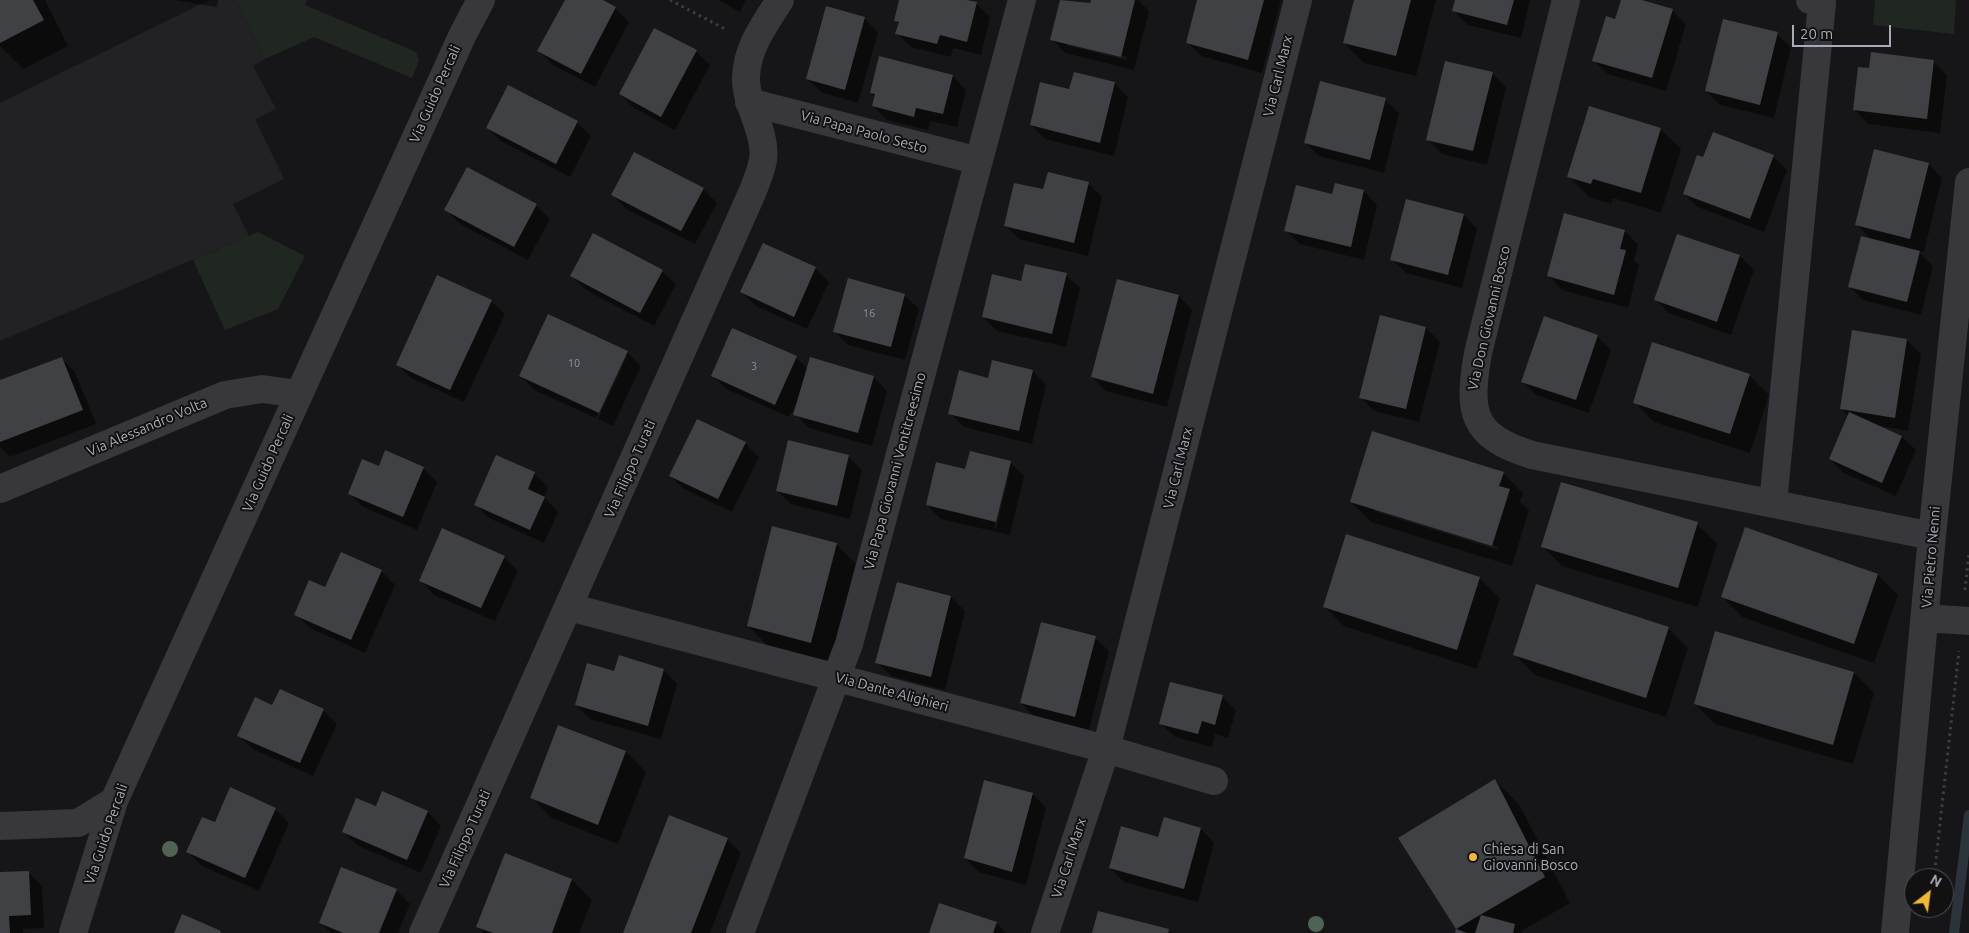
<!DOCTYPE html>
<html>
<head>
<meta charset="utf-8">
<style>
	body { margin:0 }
	#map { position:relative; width:1969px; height:933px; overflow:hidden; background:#161618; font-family:Ubuntu,sans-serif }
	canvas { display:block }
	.north { position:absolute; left:1904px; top:868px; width:50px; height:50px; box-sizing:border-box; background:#111112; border:1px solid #4d4f54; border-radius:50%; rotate:30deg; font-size:14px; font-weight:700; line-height:20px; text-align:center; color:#a8acb8 }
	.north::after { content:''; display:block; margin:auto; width:18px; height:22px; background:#f1b834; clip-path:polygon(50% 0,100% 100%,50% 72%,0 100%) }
	.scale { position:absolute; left:1792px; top:25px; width:99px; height:22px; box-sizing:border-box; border:2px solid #a8acb8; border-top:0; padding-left:6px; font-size:15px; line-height:18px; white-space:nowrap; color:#a8acb8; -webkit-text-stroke:4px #111112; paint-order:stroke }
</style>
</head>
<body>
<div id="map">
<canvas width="1969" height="933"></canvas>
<div class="north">N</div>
<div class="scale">20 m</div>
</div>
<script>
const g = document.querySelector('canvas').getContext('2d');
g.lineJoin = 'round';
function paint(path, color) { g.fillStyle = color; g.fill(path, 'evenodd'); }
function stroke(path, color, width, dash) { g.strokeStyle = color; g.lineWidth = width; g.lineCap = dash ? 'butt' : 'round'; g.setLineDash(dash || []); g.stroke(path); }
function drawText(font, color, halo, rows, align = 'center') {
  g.font = font + ' Ubuntu,sans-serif'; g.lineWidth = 4; g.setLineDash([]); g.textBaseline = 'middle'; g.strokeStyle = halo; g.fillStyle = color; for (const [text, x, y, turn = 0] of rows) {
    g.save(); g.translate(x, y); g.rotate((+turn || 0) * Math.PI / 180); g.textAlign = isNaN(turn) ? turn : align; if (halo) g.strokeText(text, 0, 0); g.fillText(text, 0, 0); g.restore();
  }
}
paint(new Path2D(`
	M209,0H236L265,59L253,66L276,109L255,119L284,179L233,204L249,236L0,341V103Z`), '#222224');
paint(new Path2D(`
	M236,0H307L305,5L416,52L419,61L412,78L314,37L265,59Z
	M1875,0H1956L1954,34L1873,25Z
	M258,232L305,256L278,309L225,330L193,260Z`), '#202721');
paint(new Path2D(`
	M0,0H45L68,46L23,69L0,46Z
	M174,0H218L217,7Z
	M566,0H600L615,8L629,22L595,87L553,65L539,51Z
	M718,0H746L740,12Z
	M900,0H962L976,3L990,17L981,55L953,48L951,57L911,47L897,33L899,24L895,20Z
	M1061,0L1091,5L1092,0H1138L1149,11L1134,70L1065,53L1052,39ZM1066,42L1127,57L1126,60L1066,45Z
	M1199,0H1281L1262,73L1201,56L1187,42Z
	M1355,0H1436L1416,76L1364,63L1344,43Z
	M1456,0H1530L1521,38L1468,25L1454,11Z
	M1622,0H1638L1672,10L1686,24L1666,91L1608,74L1594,61L1616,20Z
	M864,18L878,32L858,103L821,92L807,79Z
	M1777,34L1791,47L1774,118L1720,105L1706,91Z
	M696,51L710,65L675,130L634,108L620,94Z
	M1933,61L1947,75L1940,133L1868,124L1855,110L1870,70Z
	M1492,73L1506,87L1487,165L1442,154L1428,140Z
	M953,76L966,90L957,127L930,121L928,130L887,120L873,106L875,97L871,93Z
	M1114,83L1128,97L1114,156L1045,139L1031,125L1070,91Z
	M1385,100L1399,113L1384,173L1319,156L1305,142Z
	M577,122L591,136L570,177L501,141L487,128Z
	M1660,129L1681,149L1661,213L1613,198L1611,204L1589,197L1569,177Z
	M1773,156L1787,170L1764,232L1698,207L1684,194L1704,159Z
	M1929,164L1942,178L1924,252L1918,251L1933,266L1921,315L1863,300L1849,286L1872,240L1857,225Z
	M1088,183L1102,197L1088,256L1019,239L1005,225L1044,191Z
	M703,189L717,203L695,244L626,209L613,195Z
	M1364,191L1377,205L1364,260L1300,244L1286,231L1333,196Z
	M536,205L550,219L528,260L460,224L446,210Z
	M1464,215L1477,229L1462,288L1406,273L1392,259Z
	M1625,231L1638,245L1634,261L1639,265L1628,308L1562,290L1549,276Z
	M1678,235L1740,256L1754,270L1731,335L1669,313L1656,300Z
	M815,268L829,282L807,329L756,306L742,292Z
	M662,271L676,284L654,326L586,290L572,276Z
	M1066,275L1080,288L1066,347L997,331L983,317Z
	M848,280L905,296L919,309L905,360L848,345L834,331Z
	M1179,296L1192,310L1167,407L1106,391L1092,377Z
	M491,301L505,314L464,402L411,378L397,364Z
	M1426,328L1440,342L1419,422L1374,411L1360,397Z
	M1854,332L1907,340L1921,354L1908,431L1881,426L1902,437L1916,450L1896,496L1844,473L1830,459L1848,416L1841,408Z
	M1597,336L1611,350L1589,413L1536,395L1523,381Z
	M627,352L641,366L613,426L598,419L627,356H624L596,418L534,390L521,376Z
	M61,358L75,372L96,424L10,457L0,447V382Z
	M796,358L808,369L874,377L887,391L872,446L809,428L795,414L800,398L789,417L726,389L712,375Z
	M1033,371L1046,385L1032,444L964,427L950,413L988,379Z
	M1749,375L1769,395L1750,453L1654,422L1634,402Z
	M745,443L759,457L732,512L684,489L670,475Z
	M848,456L862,470L850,519L791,504L777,491Z
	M1010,462L1024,476L1010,535L941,519L927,505L966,470ZM1008,470H1010L996,529L994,528Z
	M380,467L423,468L437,482L417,530L363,507L349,493Z
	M534,473L548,487L544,497L558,512L544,543L489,518L475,504Z
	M1503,473L1523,493L1520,502L1529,510L1512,566L1371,522L1351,502ZM1374,508L1498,547V550L1374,511Z
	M1697,524L1717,544L1698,607L1562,566L1542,546Z
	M836,544L856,564L831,662L768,646L748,626Z
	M504,557L518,571L495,621L434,595L421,581Z
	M381,571L395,585L365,653L310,628L296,614L326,589Z
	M1878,575L1898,595L1874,663L1742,617L1722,596Z
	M1479,578L1500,598L1477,669L1344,626L1324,606Z
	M897,583L951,597L965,611L945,690L891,676L877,662Z
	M1668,628L1688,648L1666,717L1535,675L1515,655Z
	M1095,638L1109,651L1089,730L1035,717L1021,703Z
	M664,670L677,684L661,739L590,719L576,705Z
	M1854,673L1874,693L1853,764L1715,724L1695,704Z
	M1222,697L1236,710L1228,738L1215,734L1212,747L1175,737L1161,724Z
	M273,707L323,710L337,724L313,776L253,749L239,736Z
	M626,752L646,772L618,844L552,818L532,798Z
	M1495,780L1520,806L1570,903L1521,931L1523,933H1456L1458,928L1400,838Z
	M985,782L1033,794L1046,808L1026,885L979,872L965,858Z
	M376,808L428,812L441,826L421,873L357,845L343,831Z
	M275,809L289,823L259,891L202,866L188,852L216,824Z
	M1201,829L1214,843L1198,902L1124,882L1110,868L1159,838Z
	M727,839L741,853L710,933H624Z
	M505,854L572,880L592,900L579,933H484L478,926Z
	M28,872L42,886L44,928L23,929V933H0V874Z
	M396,890L410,904L398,933H331L320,923Z
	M996,923L1006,933H931Z`), '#0007');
stroke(new Path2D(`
	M1954,933L1969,815`), '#2c343b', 10);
paint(new Path2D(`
	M0,0H33L44,20L0,43Z
	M565,0H603L616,7L581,74L537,51Z
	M899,0H967L977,2L967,42L940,35L937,44L895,34L899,22L894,21Z
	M1060,0L1090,3L1091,0H1135L1121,57L1050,40Z
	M1197,0H1264L1248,60L1186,43Z
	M1354,0H1411L1396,56L1343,43Z
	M1455,0H1514L1507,25L1452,11Z
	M1621,0H1642L1673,9L1652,78L1592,61L1606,16L1615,19Z
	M826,6L865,17L845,90L806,79Z
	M1723,19L1778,32L1760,105L1705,91Z
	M654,28L697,50L661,117L619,94Z
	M1871,52L1934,60L1927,119L1853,110L1858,67L1869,68Z
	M879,56L953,75L943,114L916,108L914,117L872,106L875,94L870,93Z
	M1445,61L1493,72L1473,151L1426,140Z
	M1074,72L1115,82L1100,143L1030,125L1040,82L1069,89Z
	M1320,81L1386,98L1370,160L1304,143Z
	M508,85L578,121L556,164L486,128Z
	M1589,106L1661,128L1641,193L1593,179L1591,184L1567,177Z
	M1713,132L1774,155L1750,219L1683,194L1697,155L1703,157Z
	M1874,149L1929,163L1910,239L1855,225Z
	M634,152L704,188L681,231L611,195Z
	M467,167L537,204L514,247L444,210Z
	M1048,172L1089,182L1074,243L1004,226L1014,183L1043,189Z
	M1335,183L1364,190L1351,247L1284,231L1296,185L1332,194Z
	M1406,199L1464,214L1448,275L1390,260Z
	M1564,213L1625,230L1620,249L1626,250L1614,295L1547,276Z
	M593,233L663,270L640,313L570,276Z
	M1677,234L1740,255L1717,322L1654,300Z
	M1861,236L1920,251L1907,302L1848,287Z
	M763,243L816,267L794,317L740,292Z
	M1025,264L1067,273L1052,334L982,317L992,274L1021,281Z
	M437,275L492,300L450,390L396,365Z
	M848,278L905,294L891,347L833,332Z
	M1117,279L1179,295L1153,394L1091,377Z
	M548,314L628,351L599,413L519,376Z
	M1380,315L1426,327L1406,409L1359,398Z
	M1544,316L1598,335L1576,400L1521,382Z
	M732,328L797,356L775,405L711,376Z
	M1852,330L1907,339L1895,418L1840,409Z
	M1652,342L1750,374L1730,434L1633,403Z
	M62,357L83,410L0,442V380Z
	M810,357L874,376L858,433L793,415Z
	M992,360L1033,370L1019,431L948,414L959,370L988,378Z
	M1849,412L1902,436L1882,483L1829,459Z
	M697,419L746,442L718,499L669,476Z
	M1372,431L1504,472L1499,486L1510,489L1492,546L1350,502Z
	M788,440L849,455L837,506L776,491Z
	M385,450L424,467L403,517L348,494L362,459L379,466Z
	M970,451L1011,461L996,522L926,505L936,462L965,469Z
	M496,455L535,472L528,489L545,497L530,530L474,505Z
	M1561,482L1698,522L1678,588L1541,547Z
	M772,526L837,543L811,643L747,626Z
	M1745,527L1878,574L1854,644L1721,597Z
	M442,528L505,556L481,608L419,581Z
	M1346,534L1480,577L1457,650L1323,607Z
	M341,552L382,570L351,640L294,615L309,580L325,587Z
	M897,582L951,596L931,677L875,663Z
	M1536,584L1669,627L1646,698L1513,655Z
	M1041,622L1096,636L1075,717L1020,703Z
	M1715,631L1854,672L1833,745L1694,704Z
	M619,655L664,669L648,726L575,705L587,663L614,671Z
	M1170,682L1223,695L1215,725L1202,721L1198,734L1159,724Z
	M280,689L324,709L300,763L237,736L255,697L272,705Z
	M558,725L626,751L598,825L530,798Z
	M1495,779L1545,877L1456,929L1467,933H1455L1456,929L1398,838Z
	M984,780L1033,793L1012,872L964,858Z
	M230,787L276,808L245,878L186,852L202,817L215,822Z
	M382,791L428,811L407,860L342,832L356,798L376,806Z
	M669,815L728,838L691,933H623Z
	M1164,817L1201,828L1184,889L1109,868L1121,826L1158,837Z
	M505,853L572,879L552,933H493L476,927Z
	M341,867L397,889L379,933H343L319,923Z
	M29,871L31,915L9,916L10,933H0V872Z
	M939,903L997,922L993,933H929Z
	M1098,911L1169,929L1168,933H1092Z
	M182,914L221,931L220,933H174Z
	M1481,915L1515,924L1513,933H1475Z`), '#404145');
stroke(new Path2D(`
	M670,0L727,30
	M1965,590L1969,553
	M1934,878L1959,651`), '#3d3e43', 3, [2.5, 4]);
stroke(new Path2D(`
	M1566,0L1478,353C1468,411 1470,436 1532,455L1932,536
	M749,102L979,161
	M0,489L225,395L262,389L299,394
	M1773,503L1822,3L1810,0
	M569,607L1106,749L1214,781
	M1925,618L1969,621
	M0,826L78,823L114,801
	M73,933L114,801L463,34L481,0
	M423,933L752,193C756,183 761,171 763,160C767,132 745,105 746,77C747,47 765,24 780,0
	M740,933L849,644L1022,0
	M1045,933L1106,749L1298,0
	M1895,933L1932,536L1969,182`), '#37373c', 28);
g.fillStyle = '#506352';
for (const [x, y] of [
	[170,849],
	[1316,924]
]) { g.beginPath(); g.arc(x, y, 8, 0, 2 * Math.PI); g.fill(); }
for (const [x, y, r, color] of [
	[1473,857,5,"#f1b834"]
]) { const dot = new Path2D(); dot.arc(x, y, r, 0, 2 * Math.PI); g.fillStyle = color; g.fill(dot); stroke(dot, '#111112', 2); }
drawText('11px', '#8e919b', null, [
	["16",869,313],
	["10",574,363],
	["3",754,366]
]);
drawText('14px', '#a8acb8', '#111112', [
	["Via Carl Marx",1278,76,-76],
	["Via Guido Percali",435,94,-66],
	["Via Papa Paolo Sesto",864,132,15],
	["Via Don Giovanni Bosco",1489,318,-77],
	["Via Alessandro Volta",147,427,-23],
	["Via Guido Percali",268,463,-66],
	["Via Carl Marx",1178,468,-76],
	["Via Filippo Turati",630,469,-66],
	["Via Papa Giovanni Ventitreesimo",895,471,-75],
	["Via Pietro Nenni",1931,557,-85],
	["Via Dante Alighieri",892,692,15],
	["Via Guido Percali",106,834,-71],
	["Via Filippo Turati",465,839,-66],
	["Via Carl Marx",1069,858,-72]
]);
drawText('14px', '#a8acb8', '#111112', [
	["Chiesa di San",1483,849],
	["Giovanni Bosco",1483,865]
], 'left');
</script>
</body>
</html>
